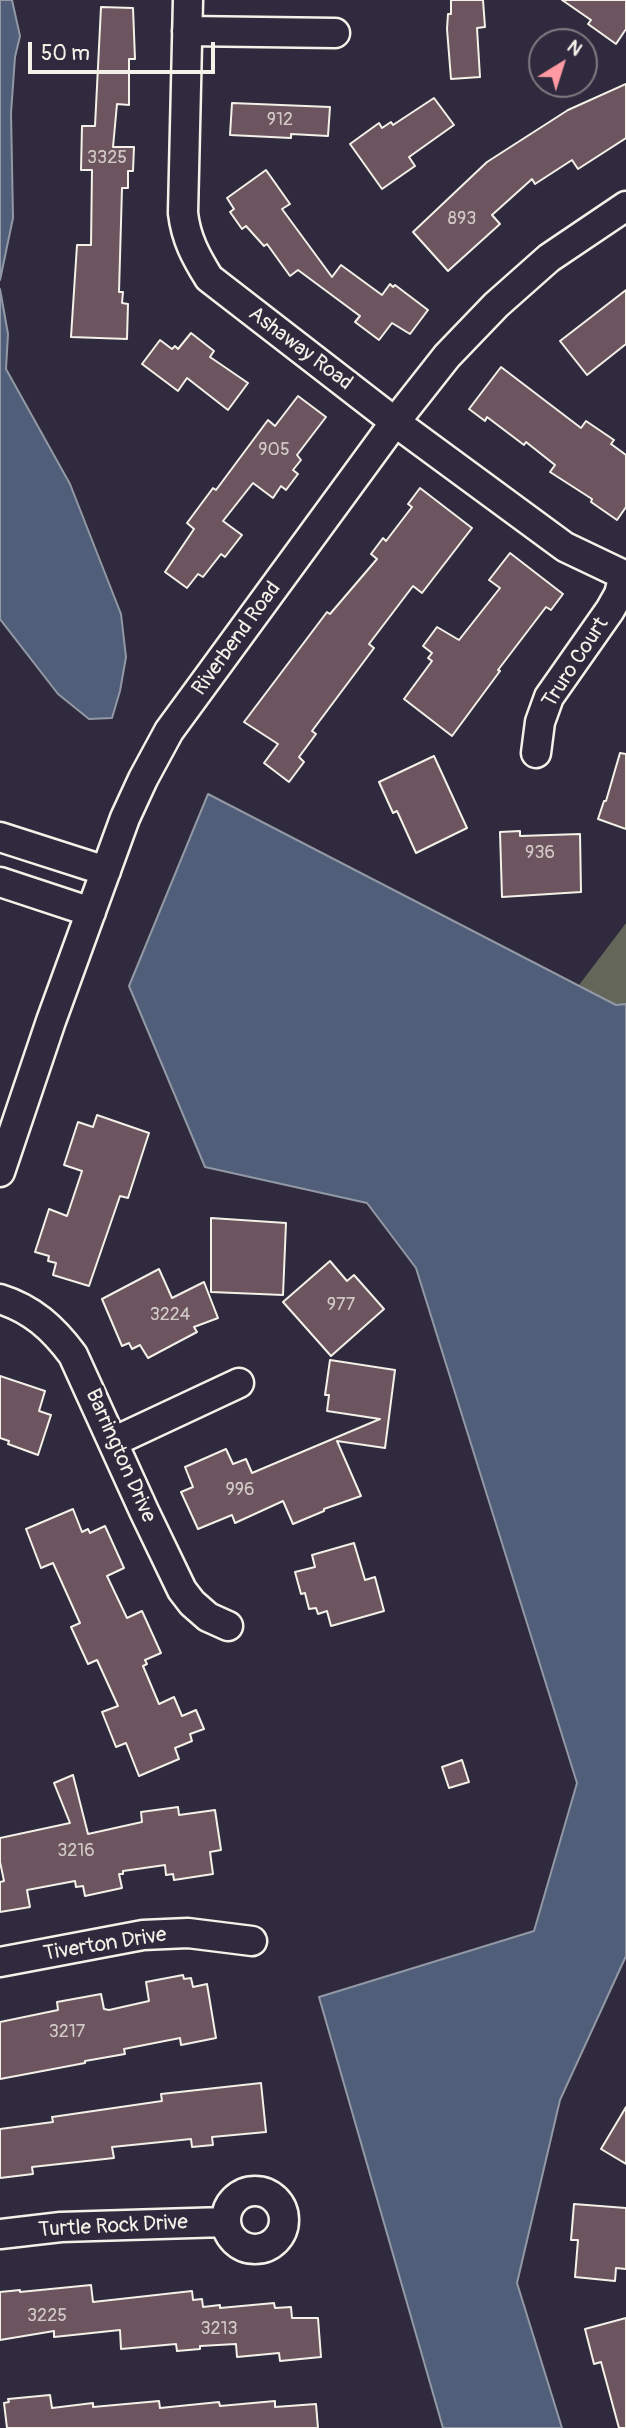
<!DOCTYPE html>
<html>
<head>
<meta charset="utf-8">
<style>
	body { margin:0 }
	#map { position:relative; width:626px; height:2428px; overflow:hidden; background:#2f2a3d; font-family:Pangolin,sans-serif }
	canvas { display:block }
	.north { position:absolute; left:528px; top:28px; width:70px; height:70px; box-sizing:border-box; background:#2f2a3d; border:2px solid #7e7a81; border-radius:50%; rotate:38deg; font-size:19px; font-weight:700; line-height:28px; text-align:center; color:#f4f1e8 }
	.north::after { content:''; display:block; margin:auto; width:24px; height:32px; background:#ff9aa2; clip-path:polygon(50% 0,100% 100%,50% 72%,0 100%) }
	.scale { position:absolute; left:28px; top:42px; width:187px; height:32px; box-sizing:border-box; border:4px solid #f4f1e8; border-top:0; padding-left:9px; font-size:21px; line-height:24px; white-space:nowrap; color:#f4f1e8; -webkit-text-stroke:5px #2f2a3d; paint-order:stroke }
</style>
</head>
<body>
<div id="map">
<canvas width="626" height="2428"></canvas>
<div class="north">N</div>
<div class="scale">50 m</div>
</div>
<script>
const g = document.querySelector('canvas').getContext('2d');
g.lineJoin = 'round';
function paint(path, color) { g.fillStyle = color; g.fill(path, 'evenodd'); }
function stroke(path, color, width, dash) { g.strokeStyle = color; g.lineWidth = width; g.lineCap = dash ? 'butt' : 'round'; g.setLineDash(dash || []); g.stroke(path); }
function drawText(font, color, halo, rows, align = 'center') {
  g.font = font + ' Pangolin,sans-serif'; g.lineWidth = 7; g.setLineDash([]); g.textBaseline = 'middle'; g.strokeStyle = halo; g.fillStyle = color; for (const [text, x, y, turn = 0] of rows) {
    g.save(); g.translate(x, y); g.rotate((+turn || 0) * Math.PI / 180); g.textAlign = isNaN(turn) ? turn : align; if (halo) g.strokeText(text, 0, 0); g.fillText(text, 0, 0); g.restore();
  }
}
paint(new Path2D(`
	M626,923V1004L616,1005L579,985Z`), '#636659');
const water = new Path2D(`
	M0,0H12L20,36L15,57L11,113L13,218L0,280Z
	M0,289L8,334L6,369L70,484L121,614L126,657L120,691L112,718L89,719L58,694L0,619Z
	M208,794L616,1005L626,1004V1956L560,2100L517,2283L562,2428H443L319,1997L534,1931L577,1783L416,1268L367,1203L205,1167L129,986Z`);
paint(water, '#505e79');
stroke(water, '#9299a5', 2);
const building = new Path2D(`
	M451,0H483L485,27L477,28L480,77L451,79L447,29L448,14H451Z
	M562,0H626V29L616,44L588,24L591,20Z
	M101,7L133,8L135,59H129V105L117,104L113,147H134L133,171H128V188H122L119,292H123L122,303L128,304L127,339L71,337L77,245H91L92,170H81L82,126H95Z
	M626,84V138L578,169L572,160L535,184L532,179L492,215L500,224L448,271L413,232L487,162L568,110Z
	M434,98L454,125L409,157L415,166L382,189L350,144L379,123L382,128L391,122L393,125Z
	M232,103L330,107L328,136L291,134V138L230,135Z
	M266,170L290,204L282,209L332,277L341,265L382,295L390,284L393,287L395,285L428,310L410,334L392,323L379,340L355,322L360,316L298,270L290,276L267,244L264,246L246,226L242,229L230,212L234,209L227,198Z
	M626,290V344L587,375L560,341Z
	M191,333L214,351L210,357L248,383L228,410L187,378L178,391L142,364L160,340L172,349L175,346L178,349Z
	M501,367L581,428L586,421L614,440L611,444L626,455V507L617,520L591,502L592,499L550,472L555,465L526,442L524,445L487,417L485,421L469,409Z
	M298,396L326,417L297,455L301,460L293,470L298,474L286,490L281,486L273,498L253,483L223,521L242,535L225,557L221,554L203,577L198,574L187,588L165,572L194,529L187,523L213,488L216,490L268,420L275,426Z
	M420,488L472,528L422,593L413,586L369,644L374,648L312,731L316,734L299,757L304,762L289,782L264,763L278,744L244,722L327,612L330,614L377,559L371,554L383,538L386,541L412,507L408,504Z
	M510,553L563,594L551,610L546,607L498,670L500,671L452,736L404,699L432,661L428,658L432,653L423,646L437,627L459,640L500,588L489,580Z
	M620,753L626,754V829L598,819L604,801H606Z
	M434,756L467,828L416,853L397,811L393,813L379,782Z
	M520,831V836L580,834L581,892L502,897L500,832Z
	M97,1115L149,1133L128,1198L120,1196L89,1286L53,1275L56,1263L48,1261L49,1256L35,1252L49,1209L67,1216L82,1171L64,1165L78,1122L93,1127Z
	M211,1218L286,1223L283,1295L211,1292Z
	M330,1261L347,1281L354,1275L384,1309L331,1356L283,1302Z
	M159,1269L172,1298L204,1282L218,1318L194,1327L197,1332L148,1358L140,1345L132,1349L129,1343L122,1346L102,1299Z
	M330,1360L395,1370L385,1448L337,1441L361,1496L324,1509V1511L293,1524L283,1501L235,1523L232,1515L198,1529L181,1492L193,1487L185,1467L226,1449L233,1464L246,1459L252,1473L380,1419L327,1411L329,1395H325Z
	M0,1376L45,1391L39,1411L51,1415L38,1455L8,1444L9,1441L0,1438Z
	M73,1509L82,1532L88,1529L90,1533L105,1526L124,1568L107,1576L127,1618L142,1611L161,1653L145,1660L147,1664L143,1666L159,1704L174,1697L182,1716L196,1710L204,1729L190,1734L192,1741L175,1748L179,1759L139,1776L126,1743L116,1747L102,1712L118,1706L97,1660L88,1664L71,1627L80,1623L53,1563L41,1568L26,1529Z
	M354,1543L365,1580L375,1577L384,1611L331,1626L327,1611L318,1614L316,1608L309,1609L305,1593L301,1594L295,1572L315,1567L312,1555Z
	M462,1760L469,1782L449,1788L442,1767Z
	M73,1775L88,1834L142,1822L141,1812L178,1807L179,1815L215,1810L221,1850L210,1852L213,1874L174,1880L173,1874L166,1875L165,1865L123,1871V1874H119L122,1888L85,1896L83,1886L76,1887L75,1881L27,1890L30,1907L0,1912V1882L4,1881L0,1862V1838L70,1823L54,1783Z
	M183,1975L184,1979L191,1978L193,1987L207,1984L216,2038L181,2045L180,2038L124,2049L125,2054L85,2061V2063L0,2079V2022L58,2010L57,2002L101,1994L104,2009L109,2010L149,2001L146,1982Z
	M261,2083L266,2132L212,2137L213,2145L192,2147L191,2139L112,2147L114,2158L32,2167L33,2174L0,2178V2129L53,2122L52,2117L162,2101L161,2094Z
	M626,2107V2164L601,2149Z
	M574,2204L626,2208V2269L616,2268L615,2281L575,2277L578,2240H571Z
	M91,2285L93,2302L192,2291L193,2300L202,2299L203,2307L220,2305V2308L274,2303L275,2308L291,2307L292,2318H318L321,2357L280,2361L279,2353L237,2357L236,2344L200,2346V2349L177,2351L176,2344L121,2349L120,2330L54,2337V2331L0,2340V2292L20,2290V2292Z
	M626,2318V2428H619L601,2362L594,2364L585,2329Z
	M50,2395L52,2408L93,2403V2407L159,2401L160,2408L219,2402L220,2406L275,2401V2407L316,2404L318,2428H7L4,2403L9,2402L8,2399Z`);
paint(building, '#6c555e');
stroke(building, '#f4f1e8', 2);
const minor = new Path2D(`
	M188,0L183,213C186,239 196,257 209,278L395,422L565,547L626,576
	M187,31L335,33
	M536,753L540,722L549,697L610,610L619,594L624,575
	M0,837L106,871
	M0,882L91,912
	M0,1172L51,1021L125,818L143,779L169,731L395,422L447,356L496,305L549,258L626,206
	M0,1299C32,1309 53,1328 73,1355L144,1511L182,1590L192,1603L208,1617L228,1626
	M113,1442L239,1383
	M0,1962L143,1935L188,1933L252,1941
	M226 2220a29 29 0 1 1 58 0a29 29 0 1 1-58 0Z
	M0,2234L61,2227L225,2222`);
stroke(minor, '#f4f1e8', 33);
stroke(minor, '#2f2a3d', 28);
drawText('18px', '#d2cac6', null, [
	["912",280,120],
	["3325",107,158],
	["893",462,219],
	["905",274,450],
	["936",540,853],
	["977",341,1305],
	["3224",170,1315],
	["996",240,1490],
	["3216",76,1851],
	["3217",67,2032],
	["3225",47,2316],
	["3213",219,2329]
]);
drawText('21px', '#f4f1e8', '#2f2a3d', [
	["Ashaway Road",300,349,37],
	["Riverbend Road",237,639,-54],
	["Truro Court",576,663,-57],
	["Barrington Drive",120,1456,66],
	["Tiverton Drive",105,1945,-9],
	["Turtle Rock Drive",113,2227,-3]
]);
</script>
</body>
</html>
